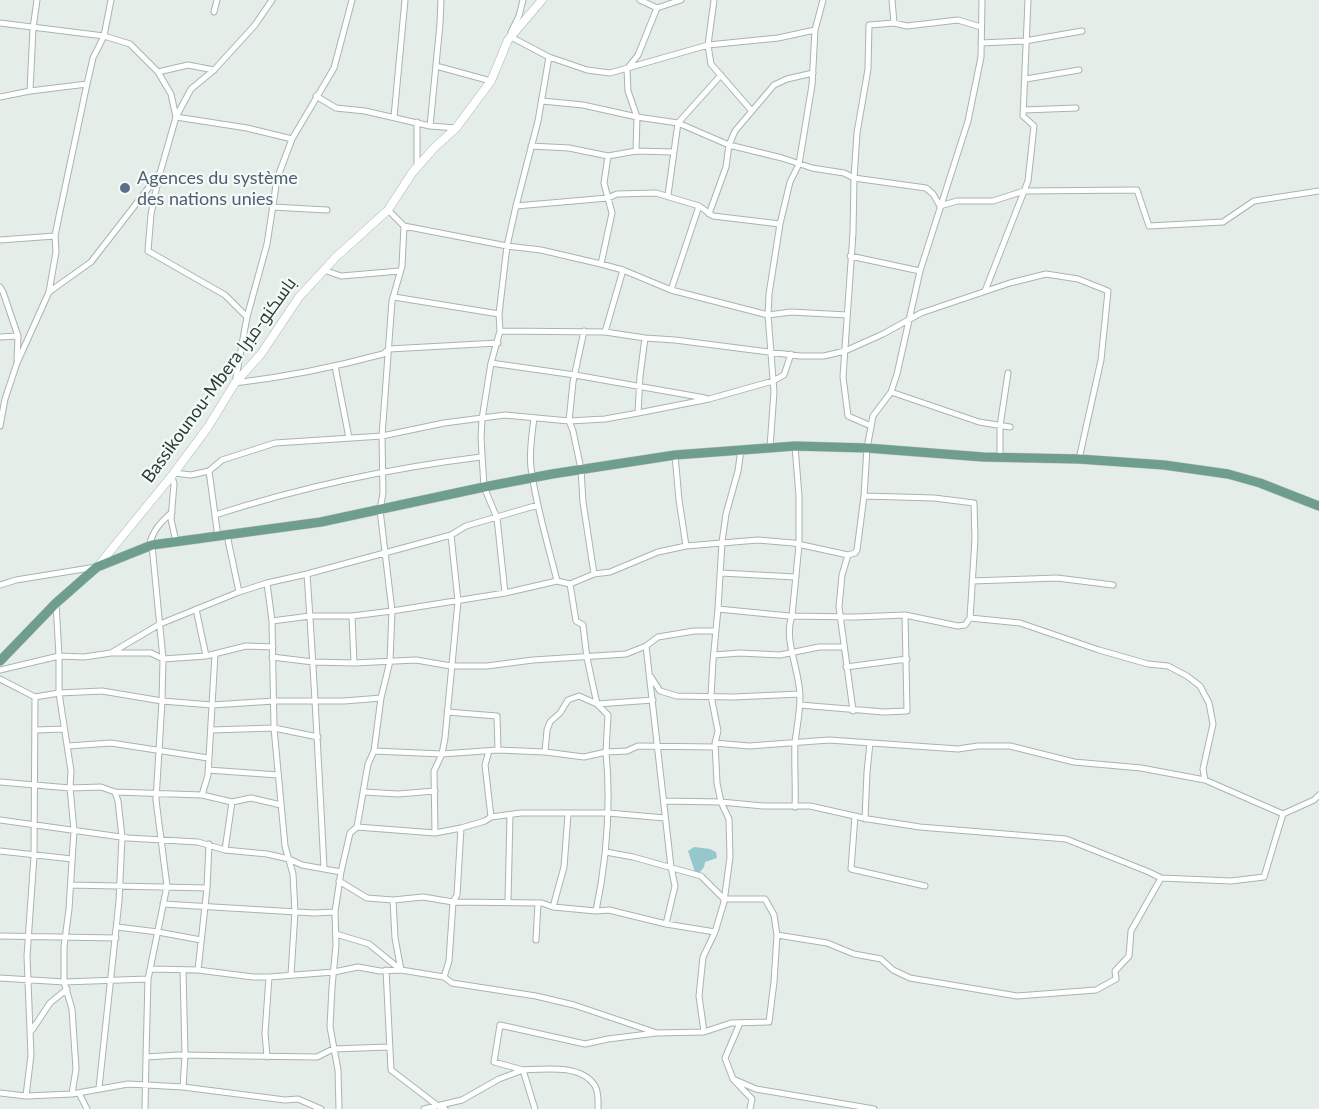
<!DOCTYPE html>
<html>
<head>
<meta charset="utf-8">
<style>
	body { margin:0 }
	canvas { display:block; background:#e5ede9 }
</style>
</head>
<body>
<canvas width="1319" height="1109"></canvas>
<script>
const g = document.querySelector('canvas').getContext('2d');
g.lineJoin = 'round';
function paint(path, color) { g.fillStyle = color; g.fill(path, 'evenodd'); }
function stroke(path, color, width, dash) { g.strokeStyle = color; g.lineWidth = width; g.lineCap = dash ? 'butt' : 'round'; g.setLineDash(dash || []); g.stroke(path); }
function drawText(font, color, halo, rows, align = 'center') {
  g.font = font + ' Lato,Cairo,sans-serif'; g.lineWidth = 4.5; g.setLineDash([]); g.textBaseline = 'middle'; g.strokeStyle = halo; g.fillStyle = color; for (const [text, x, y, turn = 0] of rows) {
    g.save(); g.translate(x, y); g.rotate((+turn || 0) * Math.PI / 180); g.textAlign = isNaN(turn) ? turn : align; if (halo) g.strokeText(text, 0, 0); g.fillText(text, 0, 0); g.restore();
  }
}
paint(new Path2D(`
	M694,847L710,849L716,852L717,858L705,862L704,867L699,873L695,872L688,851Z`), '#94c8cc');
const street = new Path2D(`
	M352,0L334,68L292,139L277,179L267,244L247,317L235,383C285,377 335,367 383,354L389,349L498,343
	M640,0L657,8L638,55L627,69L628,91L637,117L678,123L729,145L782,158L812,168L844,173L854,178L926,188L933,194L940,206L957,201H993L1024,191L1137,190L1149,226L1223,222L1254,201L1319,191
	M714,0L708,45L711,64L751,110
	M892,0L894,23
	M657,8L681,0
	M214,12L217,0
	M0,23L104,36L130,44L158,72L171,94L176,117
	M511,32L519,16L523,0
	M511,37L549,57L587,70L610,73L708,45L778,38L815,30
	M981,43L1025,41L1082,31
	M436,66L491,81
	M158,72L188,65L214,70
	M1026,79L1079,70
	M30,91L33,28L37,0
	M316,96L336,108L365,111L430,126L456,128
	M0,97L30,91L87,84L93,58L104,36L111,0
	M542,101L583,105L637,117L636,151
	M1024,110L1076,108
	M176,117L247,128L292,139
	M394,117L405,0
	M430,126L440,24L441,0
	M531,146L569,148L608,156L636,151L673,152
	M417,166V122
	M159,176L151,214L148,251L225,295L247,317
	M668,195L678,123L721,75
	M516,206L538,121L549,57
	M272,207L327,210
	M709,214L726,167L729,145L735,131L774,85L787,79L813,73
	M404,226L507,246L516,206L608,198L617,194L656,193L699,206L713,216L780,224
	M0,240L55,236
	M850,256L920,271
	M601,264L612,213L604,183L608,156
	M324,270L341,276L400,271
	M0,287L3,292L18,336L17,360
	M671,290L699,206
	M985,291L1028,181L1034,126L1023,116L1028,0
	M49,292L56,252L55,236L59,216L87,84
	M394,297L499,314
	M500,331L605,332L645,338L675,340L800,356H824L845,351L883,334L921,313L1010,283L1046,274L1078,279L1108,291L1101,360L1079,459
	M584,331L573,382L569,421L573,431L581,469L583,502L594,574
	M605,332L623,270
	M0,337L18,336
	M491,363L575,375L705,398
	M335,366L349,438
	M891,392L979,422L1010,427
	M638,413L640,376L645,338
	M534,418C532,434 529,451 531,468C536,506 548,544 557,581
	M0,426L5,399L17,363L49,292L91,262L160,173L176,117L191,89L214,70L255,25L272,0
	M871,426L848,416L843,377L853,233L854,178L857,133L868,69L869,25L894,23L907,26L958,20L981,27
	M770,447L774,392L768,315L769,294L780,224L790,182L799,164L812,85L815,30L823,0
	M675,455L679,500L686,546
	M1000,458V426L1008,373
	M209,471L218,537
	M174,473L191,475L209,471L222,460L275,443L382,436L444,423L505,415L569,421L605,419L638,413L709,399L773,381L784,375L791,354
	M172,476L174,484L171,519L176,542
	M864,496L934,498L974,503L975,539L970,618
	M215,515C302,487 391,468 481,457
	M227,535L239,592
	M149,546C153,530 160,523 172,512
	M848,555L842,575L839,607L853,711
	M721,573L795,577
	M307,574C314,672 319,770 324,868
	M972,581L1057,578L1113,585
	M267,583L272,621L274,728L285,846L293,874L295,912L291,975
	M0,585L16,580L96,567
	M505,593L497,518L484,487L481,438L482,419L491,363L500,331L499,314L507,246L541,250L601,264L623,270L671,290L768,315L791,312L847,315
	M56,603L59,656L84,657L111,653H151L163,659L206,656L246,646L273,647
	M196,609L206,656
	M718,609L789,616L856,617L905,615L958,626L965,625L970,618L1020,623L1099,650L1148,664L1168,666L1187,676L1200,686L1209,703L1213,724L1203,769L1205,780
	M352,616L354,663
	M272,621L310,616H352L392,611L505,593L557,581L570,584L594,574L610,572L658,552L686,546L758,540L793,543L848,555L855,553L857,550L864,496L867,448L873,416L891,392L897,374L920,271L968,121L981,57L982,0
	M646,646L671,867L675,886L666,924
	M111,653L160,624L239,592L267,583L307,574L451,535L466,526L538,505
	M714,655L740,653L780,655L819,647H843
	M272,657L313,662L354,663L416,660L451,666H487L533,660L626,654L646,646L658,637L694,631H716
	M846,667L907,659
	M0,670L59,656V693L71,771L70,788L74,830L69,909L64,947V982L72,1009L76,1069L72,1094
	M651,677L660,691L677,696L733,697L800,694
	M0,679L35,697L59,693L102,691L162,701L212,705L274,701H344L381,698
	M800,705L884,712L907,711L905,615
	M447,712L497,716L498,750
	M36,730L64,729
	M211,730L274,728L318,737
	M715,743L749,746L829,740L958,749L978,746H1010L1074,762L1141,768L1205,780L1283,814
	M68,746L111,743L208,758
	M374,751L442,754L498,750L545,752L584,757L606,752L608,715L597,704L587,658L583,625L576,621L570,584
	M489,751L485,765L491,817
	M545,752L547,730L550,722L560,713L568,700L579,696L597,704L653,700
	M208,770L278,775
	M0,782L70,788L101,787L115,792L202,795L232,802L251,798L281,805
	M364,792L398,794L435,791
	M202,795L208,775L215,654
	M665,801L721,802L763,806H810L868,819L920,827L1066,839L1149,872L1161,878
	M795,807C796,786 794,764 795,742C797,727 800,712 800,697C800,670 783,640 792,616L799,545V496L795,446
	M855,816L851,869L925,886
	M865,819L867,772L870,743
	M0,820L128,838L198,842L225,850L267,854L289,859L302,865L341,872
	M357,827L435,833L461,828L485,821L491,817L521,813H608L665,818
	M435,833L434,771L442,754L445,738L458,601L451,535
	M225,850L232,802
	M0,851L72,859
	M606,852L633,857L701,876L724,899H765L774,915L777,935L827,943L854,954L881,959L893,970L910,978L1017,996L1096,990L1116,979L1115,971L1129,956L1131,931L1161,878L1231,881L1264,877L1283,814L1314,800L1319,795
	M339,881L367,898L393,900L423,897L453,902L542,903L553,907L596,911L609,910L666,924L715,932
	M71,885L207,888
	M393,900L395,938L401,970
	M508,902L510,815
	M163,904L314,913L335,912
	M553,907L564,867L568,814
	M596,911C607,858 611,805 606,752L627,751L638,746L715,747
	M117,927L158,932L201,940
	M336,934L369,944L401,970
	M0,936L116,938
	M536,940L538,903
	M150,969L198,970L253,977H269L334,972L358,967L380,971L401,970L444,977L452,983L536,996L574,1005L654,1032
	M183,970L185,1055L183,1087
	M198,970L207,888L209,844
	M386,970L391,1070L438,1106L445,1109
	M444,977L449,961L453,902L457,895L461,828
	M0,978L64,982L148,979
	M740,1023L725,1058L733,1079L752,1099L750,1109
	M32,1030L50,1003L67,989
	M704,1032L699,996L703,957L715,932L724,902L730,857L729,819L721,802L717,783L715,743L718,731L711,696L713,661L718,609L722,542L726,514L738,471L741,449
	M146,1057L148,979L167,886L156,800L162,701L163,659L152,545
	M267,1057L265,1033L269,977
	M733,1079L756,1089L874,1109
	M99,1088L119,901L122,837L118,801L115,792
	M0,1093L26,1096L72,1094L128,1084L183,1087L285,1100L298,1099L321,1109
	M79,1093L87,1109
	M26,1096L31,1055L27,956L34,856L35,697
	M145,1109L146,1057L178,1055L317,1057L333,1049L388,1047
	M339,1109L338,1070L330,1027L332,987L336,945L335,912L341,872L350,833L357,827L368,764L374,751L381,698L390,661L392,611L380,510L383,493L382,436L392,301L402,266L404,226L388,210
	M424,1109L462,1100L499,1079L523,1070L494,1062L500,1025L585,1044L608,1039L656,1033L704,1032L731,1023L769,1022L774,982L777,935
	M535,1109L523,1070C544,1069 582,1064 595,1086C599,1093 598,1101 598,1109`);
const secondary = new Path2D(`
	M98,566L174,473L208,427L235,383L261,354L299,297L336,257L388,210L412,173L434,148L456,128L491,81L508,40L542,0`);
const primary = new Path2D(`
	M0,661L56,603L97,567L152,545L321,522L484,487L552,474L675,455L795,446L867,448L983,457L1079,459L1164,465L1228,474L1260,483L1319,506`);
stroke(street, '#a8b5af', 7);
stroke(secondary, '#a5b8b0', 9);
stroke(primary, '#c2c9c6', 10);
stroke(street, '#fff', 5);
stroke(secondary, '#fff', 8);
stroke(primary, '#6f9e8e', 9);
for (const [x, y, r, color] of [
	[125,188,6,"#5c6f8a"]
]) { const dot = new Path2D(); dot.arc(x, y, r, 0, 2 * Math.PI); g.fillStyle = color; g.fill(dot); stroke(dot, '#f6faf7', 2); }
drawText('18px', '#4e5e75', '#f6faf7', [
	["Agences du système",137,178],
	["des nations unies",137,199]
], 'left');
drawText('18px', '#263d35', '#f6faf7', [
	["Bassikounou-Mbera باسكنو-مبرا",219,380,-54]
]);
</script>
</body>
</html>
